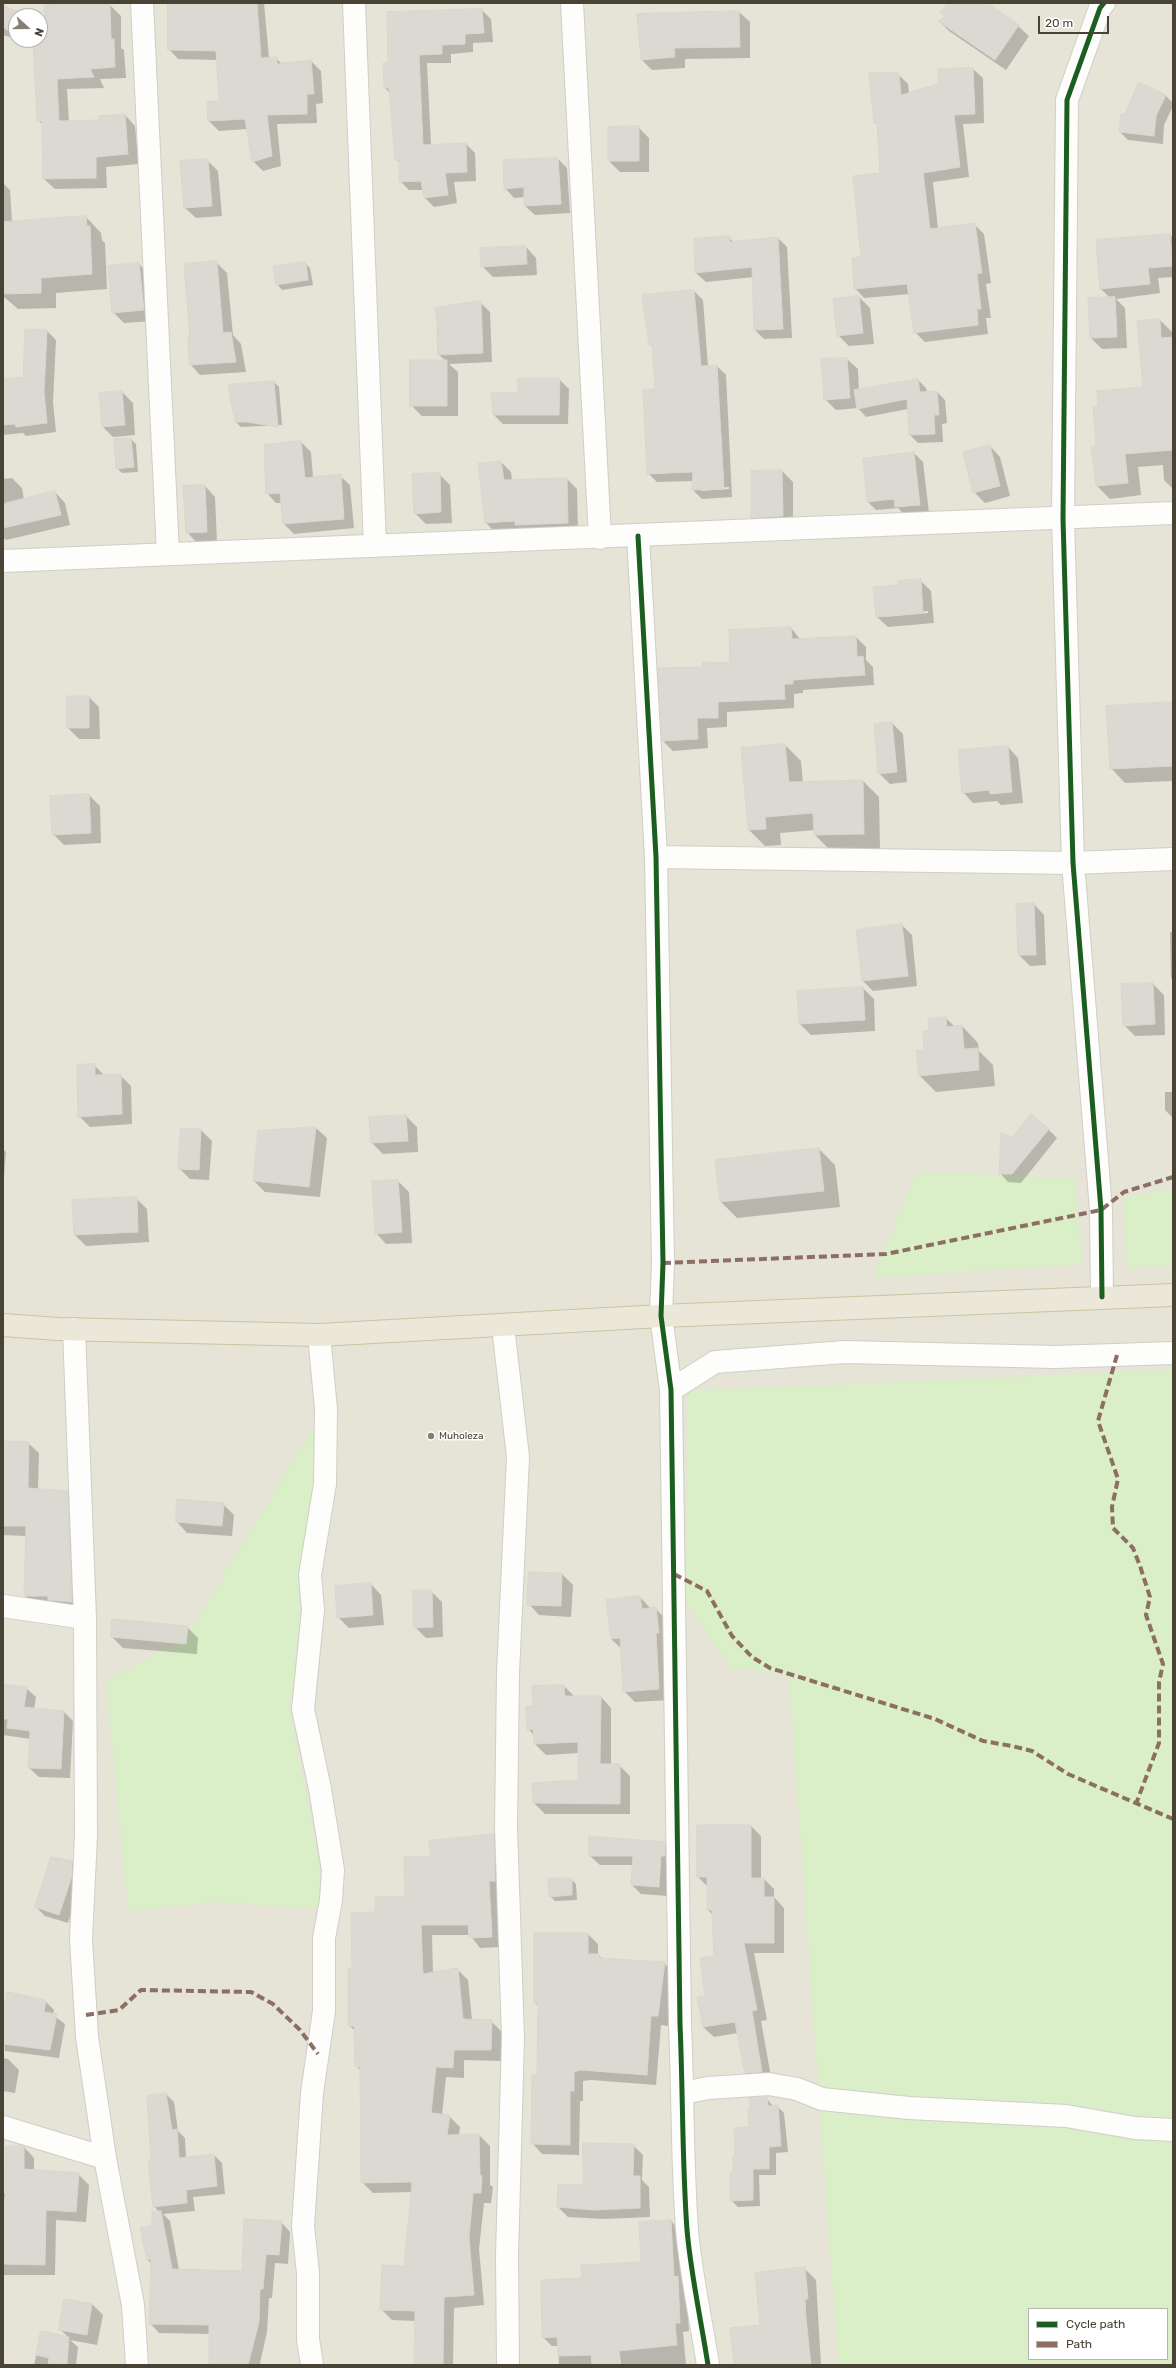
<!DOCTYPE html>
<html>
<head>
<meta charset="utf-8">
<style>
	body { margin:0 }
	#map { position:relative; width:1176px; height:2368px; overflow:hidden; background:#f2f0ea; font-family:Rubik,sans-serif }
	canvas { display:block }
	.frame { position:absolute; inset:0; border:4px solid #494335; pointer-events:none }
	.legend { position:absolute; left:1028px; top:2308px; width:140px; height:52px; box-sizing:border-box; background:#fff; border:1px solid #b6b4ae; margin:0; padding:5px 7px; list-style:none; font-size:12px; color:#494335 }
	.legend li { display:flex; align-items:center; gap:8px; height:20px }
	.legend b { width:20px; border:1px solid #b6b4ae }
	.north { position:absolute; left:8px; top:8px; width:40px; height:40px; box-sizing:border-box; background:#fff; border:1px solid #b6b4ae; border-radius:50%; rotate:111deg; font-size:11px; font-weight:700; line-height:16px; text-align:center; color:#494335 }
	.north::after { content:''; display:block; margin:auto; width:14px; height:18px; background:#848074; clip-path:polygon(50% 0,100% 100%,50% 72%,0 100%) }
	.scale { position:absolute; left:1038px; top:16px; width:71px; height:18px; box-sizing:border-box; border:2px solid #494335; border-top:0; padding-left:5px; font-size:12px; line-height:14px; white-space:nowrap; color:#494335; -webkit-text-stroke:3px #fff; paint-order:stroke }
</style>
</head>
<body>
<div id="map">
<canvas width="1176" height="2368"></canvas>
<div class="frame"></div>
<ul class="legend">
<li><b style="height:5px;background:#1b5e20"></b>Cycle path</li>
<li><b style="height:5px;background:#8d6e63"></b>Path</li>
</ul>
<div class="north">N</div>
<div class="scale">20 m</div>
</div>
<script>
const g = document.querySelector('canvas').getContext('2d');
g.lineJoin = 'round';
function paint(path, color) { g.fillStyle = color; g.fill(path, 'evenodd'); }
function stroke(path, color, width, dash) { g.strokeStyle = color; g.lineWidth = width; g.lineCap = dash ? 'butt' : 'round'; g.setLineDash(dash || []); g.stroke(path); }
function drawText(font, color, halo, rows, align = 'center') {
  g.font = font + ' Rubik,sans-serif'; g.lineWidth = 3; g.setLineDash([]); g.textBaseline = 'middle'; g.strokeStyle = halo; g.fillStyle = color; for (const [text, x, y, turn = 0] of rows) {
    g.save(); g.translate(x, y); g.rotate((+turn || 0) * Math.PI / 180); g.textAlign = isNaN(turn) ? turn : align; if (halo) g.strokeText(text, 0, 0); g.fillText(text, 0, 0); g.restore();
  }
}
paint(new Path2D(`
	M3,3H1173V2365H3ZM16,16H40V40H16ZM1029,2309H1167V2359H1029Z`), '#e6e3d7');
paint(new Path2D(`
	M916,1172L1075,1178L1082,1264L873,1278Z
	M1173,1189V1266L1127,1267L1123,1197Z
	M1173,1370V2365H838L789,1676L730,1667L686,1604L687,1391ZM1029,2309H1167V2359H1029Z
	M319,1418L318,1464L299,1584L301,1619L297,1665L289,1708L308,1799L321,1880L319,1909L218,1902L128,1911L106,1681L186,1637Z`), '#daeec7');
paint(new Path2D(`
	M169,3H264L269,58H276L282,64L311,61L321,71L323,103L316,104L317,123L277,124L281,166L263,171L253,161L247,129L219,131L209,121L208,103L220,102L218,60L178,59L169,49Z
	M951,3H985L1018,26L1029,36L1006,70L949,31L939,21L946,17Z
	M110,5L121,16V48L124,50L126,78L100,79L104,88L67,89L69,122L101,121L125,115L135,126L139,164L106,167L107,188L55,189L44,179L43,125L38,120L34,45L18,40H40V19L46,21L45,6Z
	M3,7L30,16H16V39L3,35Z
	M482,10L491,19L493,42L473,43V52L451,54V63H427L431,145L466,144L475,153L476,181L454,182L457,203L434,207L425,198L423,190H409L400,181V163L396,159L390,93L385,88L389,64Z
	M739,12L750,22V58L685,59V68L652,70L642,60Z
	M973,69L983,78L984,123L963,124L969,177L933,182L938,229L974,224L984,234L991,283L986,284L991,318H986L988,334L925,342L915,332L910,294L864,298L855,288L881,174L878,125L875,122L898,74L908,84L909,94L939,85Z
	M1165,95L1173,103V106L1164,125L1163,144L1128,140L1120,132L1124,116Z
	M638,127L649,138V172H620L609,161Z
	M558,159L567,168L570,213L535,215L525,206V197L514,198L505,188Z
	M207,160L218,171L222,216L196,218L185,208Z
	M3,183L10,190L12,222L86,217L101,233L102,240L105,243L107,289L56,293V308L18,309L3,296Z
	M1170,235L1173,238V277L1158,278L1160,293L1116,299L1125,308L1127,348L1102,349L1091,338L1090,299L1110,298L1101,289L1097,241Z
	M729,238L734,242L778,238L787,247L792,338L764,339L755,330L754,277L706,282L696,273Z
	M526,247L536,258L537,275L493,277L482,266Z
	M216,262L227,273L233,335L241,344L246,372L200,375L190,364L191,338Z
	M305,263L310,268L313,285L282,290L277,284Z
	M139,264L150,275L154,321L124,323L113,312Z
	M694,291L703,300L708,366H717L726,375L732,497L702,499L693,490V481L657,482L648,473L656,390L654,349L650,344ZM729,487V489L701,491V489Z
	M859,297L870,308L874,344L849,346L838,335Z
	M480,302L490,312L492,362L449,364L458,372V416H422L411,405L446,361L439,355L436,309Z
	M1160,320L1173,333V489L1164,480L1163,465L1138,467L1141,495L1110,499L1097,486L1099,407L1145,388Z
	M47,331L56,340L53,402L56,432L26,436L23,433L3,435V380L24,378Z
	M847,359L858,369L859,390L918,380L926,388L927,392H937L945,400L947,423L942,424L943,442L918,443L910,435L908,409L866,417L858,408L836,410L825,399Z
	M559,379L569,389L568,424H503L494,415L519,394Z
	M274,382L279,387L282,425L241,427L236,422Z
	M122,392L133,403L135,435L113,437L103,427Z
	M131,439L136,444L138,472L122,473L117,468Z
	M301,442L311,452L313,478L340,476L350,485L354,528L294,534L284,524L282,503H276L267,493Z
	M990,446L1000,457L1010,496L985,503L974,492Z
	M914,453L923,462L929,513L905,515L898,508L876,510L868,502Z
	M501,462L511,472L512,481L567,479L577,489L578,533H496L486,523Z
	M782,471L793,482V527L763,528L752,517Z
	M439,474L450,485L452,523L426,524L415,513Z
	M12,478L22,488L24,500L55,492L65,503L70,525L6,540L3,537V479Z
	M205,486L215,497L217,542L197,543L187,532Z
	M920,580L931,591L934,623L888,627L877,617L900,586ZM928,611V613L885,617V615Z
	M791,628L801,640L856,637L866,647V660L873,667L874,685L803,690V693L794,694V708L727,712V727L707,728L708,748L673,751L663,741L703,668L731,664Z
	M68,697H89L99,707L100,739H79L68,728Z
	M892,723L903,734L907,782L890,784L879,773Z
	M1173,725V781L1125,783L1111,768Z
	M785,745L801,761L803,783L863,781L879,797L880,850L831,851L815,835V830L780,833L781,845L765,846L749,830Z
	M1008,747L1018,758L1023,803L1001,805L997,801L973,803L963,792Z
	M89,795L100,806L101,843L64,845L53,834Z
	M1034,904L1044,915L1046,965L1030,966L1019,955Z
	M902,925L912,935L917,986L873,991L863,981Z
	M1170,932H1173V980L1171,978Z
	M1153,984L1164,995L1165,1035L1135,1036L1124,1025Z
	M863,988L874,999L875,1031L811,1035L800,1024Z
	M946,1018L955,1027L962,1026L978,1043L979,1051L993,1065L995,1086L936,1092L920,1076L917,1051L925,1050L930,1031Z
	M94,1065L105,1076L120,1075L131,1086L132,1124L90,1127L79,1116Z
	M1165,1092H1173V1118L1165,1110Z
	M406,1116L417,1127L418,1152L383,1154L372,1143Z
	M316,1128L327,1138L320,1197L265,1192L254,1181Z
	M1048,1129L1057,1138L1021,1183L1008,1182L1000,1173L1012,1138Z
	M201,1130L212,1141L209,1180L190,1179L179,1168Z
	M3,1149L6,1152L3,1189Z
	M819,1149L835,1165L840,1207L737,1218L721,1202Z
	M398,1181L409,1192L412,1243L386,1244L376,1233Z
	M136,1198L147,1209L149,1242L86,1246L75,1235Z
	M3,1442L28,1443L39,1453L38,1490L67,1492L78,1502L82,1612L36,1607L25,1596L26,1536L3,1535Z
	M178,1501L223,1504L234,1515L232,1536L187,1533L177,1522Z
	M562,1574L573,1585L571,1617L539,1615L529,1604Z
	M371,1584L381,1595L384,1625L349,1628L338,1617Z
	M431,1591L442,1602L443,1637L426,1638L415,1627Z
	M640,1597L651,1609L655,1608L666,1619L669,1700L635,1702L624,1691L622,1649L611,1639Z
	M187,1627L198,1638L197,1654L123,1648L112,1637Z
	M3,1685L26,1688L36,1697L34,1709L64,1712L73,1721L70,1778L39,1777L29,1768L31,1739L3,1735Z
	M564,1686L575,1697H601L611,1708V1765H619L630,1776V1814H545L534,1803L533,1784L579,1781V1753L546,1755L535,1744V1736L528,1729L534,1707Z
	M751,1826L761,1836V1879H764L774,1889V1897L784,1908V1953H754L767,2020L761,2021L772,2082L756,2083L746,2073L738,2033L714,2037L703,2027L706,1997L716,1957L713,1915L708,1910V1887L698,1877Z
	M493,1835L504,1845L502,1947L480,1948L470,1935H432L433,1973L457,1969L468,1980L472,2020L491,2021L502,2032V2061L464,2060V2078L446,2077L442,2115L449,2116L460,2127L459,2136L479,2135L490,2146V2185L493,2187L491,2203H484L479,2249L484,2305L454,2308L453,2365H416V2321L392,2320L381,2309L405,2267L412,2192L373,2193L362,2182L361,2071L356,2066L355,2031L349,2025L353,1970L376,1913L406,1898L432,1857Z
	M664,1843L674,1852L668,1896L641,1894L632,1885L634,1865H600L590,1856Z
	M72,1862L81,1871L80,1885L68,1923L45,1916L36,1907Z
	M571,1879L576,1884L577,1900L555,1901L550,1896Z
	M588,1934L598,1944V1955L604,1960L664,1963L674,1973L668,2026L661,2025L656,2085L591,2080L583,2081V2101H580L579,2155L542,2154L532,2143L538,2076L539,2006L535,2003Z
	M45,2001L54,2010L53,2015L65,2024L59,2058L5,2051L3,2014Z
	M3,2058L8,2059L19,2070L15,2093L3,2091Z
	M166,2094L174,2102L178,2131L185,2138L186,2158L214,2155L222,2163L225,2194L193,2197L195,2211L163,2214L170,2221L179,2270L243,2272L281,2222L290,2232L288,2264L275,2263L272,2298H269L267,2332L260,2363L262,2365H210V2334L159,2333L150,2323L152,2264L147,2259L153,2226L159,2212L154,2206L152,2162Z
	M766,2098L774,2107L777,2106L784,2113L788,2152L776,2153V2175H759L760,2206L738,2207L731,2200L736,2156L750,2128L752,2109Z
	M633,2145L643,2155L642,2180L649,2187L650,2217L604,2219L568,2217L558,2207Z
	M24,2147L34,2158V2170L78,2174L89,2185L86,2222L56,2220L55,2275H3V2193L6,2194Z
	M671,2221L679,2230L682,2282L686,2286L689,2331L683,2332L686,2365H559L558,2346H552L543,2337L583,2279L642,2263Z
	M804,2268L816,2280L821,2365H735L761,2325Z
	M92,2304L103,2315L97,2345L70,2340L78,2347L76,2365H34L42,2332L69,2338L60,2329Z`), '#0003');
const building = new Path2D(`
	M168,3H257L261,58L277,57V64L311,60L314,94H307V114L267,115L272,156L252,162L245,119L208,121L207,102L219,101L216,51L168,50Z
	M949,3H987L1019,25L995,60L938,21L945,17L940,12Z
	M110,4L111,39H114L115,67L90,69L94,77L57,79L59,121L100,120L99,116L125,114L128,154L96,157V178L43,179L42,121H37L33,40H40V18L45,20L44,5Z
	M3,6L33,16H16V33L3,28Z
	M482,9L484,33L465,34V44L442,45V54L419,55L423,145L466,143L467,172L445,173L448,195L424,198L421,181L399,182V159L395,160L389,88H384L383,63H388L387,12Z
	M739,11L740,47L674,48L675,57L641,60L637,14Z
	M973,68L975,114L954,115L960,167L923,173L930,229L975,223L982,273L977,274L981,309H977L978,325L914,333L907,284L854,289L852,258L861,257L853,176L880,173L877,122L874,123L869,73H899L901,95L938,84V69Z
	M1139,82L1166,95L1156,116L1154,136L1119,132L1121,114L1124,115Z
	M639,126V161H608V127Z
	M558,158L561,204L524,206V187L504,189L503,160Z
	M208,159L212,206L184,208L180,161Z
	M86,216L87,226H90L92,274L41,278V293L3,294V222Z
	M1170,234L1173,266L1148,268L1150,284L1100,289L1096,240Z
	M730,236V242L778,237L783,329L754,330L752,267L695,273L694,239Z
	M526,246L527,264L481,267L480,248Z
	M217,261L223,333L231,332L236,362L189,365L188,337H190L184,264Z
	M306,262L308,280L276,285L273,266Z
	M139,263L144,310L112,313L108,266Z
	M694,290L701,366L717,365L724,489L692,490L693,472L647,474L643,390L655,389L652,344L649,345L642,295Z
	M859,296L863,333L837,336L833,299Z
	M1115,297L1117,337L1090,338L1088,298Z
	M481,301L483,353L438,355L437,336H439L435,308Z
	M1160,319L1161,338L1173,337V450L1125,454L1128,483L1096,486L1091,447L1096,446L1093,406H1098L1097,391L1143,387L1137,321Z
	M25,329L47,330L44,392L47,423L16,427L15,424L3,425V379L23,377Z
	M847,358L850,398L824,400L821,359Z
	M410,360H447V406H410Z
	M518,378H560L559,415H493L491,393H518Z
	M918,379L920,392L937,391L939,415H934L935,434L909,435L907,399L857,409L854,390Z
	M274,381L278,427L247,422H235L228,385Z
	M122,391L125,425L102,427L99,393Z
	M131,438L134,467L116,469L114,439Z
	M301,441L305,478L341,474L344,519L283,524L280,493L266,494L264,445Z
	M990,445L1000,486L973,493L963,452Z
	M914,452L920,505L895,507L894,499L867,502L863,459Z
	M501,461L504,480L567,478L568,523L515,525V521L485,523L478,464Z
	M782,470L783,516L751,518V471Z
	M440,473L441,512L414,514L412,474Z
	M205,485L207,532L186,533L183,486Z
	M55,491L61,515L3,528V504Z
	M921,579L923,613L876,617L873,587L899,585L898,581Z
	M791,627L792,639L856,636L857,657L863,656L865,675L793,680V684H784L785,699L718,702V718H697L698,739L662,741L658,668L702,667L703,662L730,663L729,630Z
	M67,696H89V728H67Z
	M1173,702V766L1110,769L1106,706Z
	M892,722L897,772L878,774L874,724Z
	M785,744L789,782L863,780L864,834L814,835L813,813L765,817L766,829L748,830L741,748Z
	M1008,746L1012,792L990,794L989,790L962,793L958,750Z
	M89,794L91,833L52,835L50,796Z
	M1034,903L1036,955H1018L1016,904Z
	M902,924L908,976L862,981L856,930Z
	M1153,983L1155,1024L1123,1026L1121,984Z
	M863,987L865,1020L799,1024L797,991Z
	M946,1017L947,1027L962,1025L964,1049L978,1048L979,1070L919,1076L916,1050H924L923,1031L929,1030L928,1019Z
	M95,1064V1075L121,1074L122,1114L78,1117L77,1065Z
	M1031,1114L1049,1129L1012,1174H999L1001,1133L1012,1137Z
	M406,1115L408,1141L371,1143L369,1117Z
	M316,1127L309,1187L253,1181L258,1131Z
	M181,1128L201,1129L199,1170L178,1169Z
	M819,1148L824,1191L720,1202L715,1160Z
	M398,1180L402,1232L375,1234L372,1181Z
	M137,1197L138,1232L74,1235L72,1200Z
	M3,1441L29,1442L28,1488L68,1491L72,1602L48,1600V1596H24L26,1526H3Z
	M177,1499L224,1503L222,1526L176,1522Z
	M529,1572L562,1573L561,1606L527,1605Z
	M371,1583L373,1615L337,1618L335,1586Z
	M413,1590H432L433,1627L414,1628Z
	M640,1596L642,1609L656,1607L659,1633H656L659,1689L623,1692L620,1638L611,1639L606,1600Z
	M112,1619L188,1626L186,1644L111,1637Z
	M3,1684L27,1687L24,1707L64,1711L61,1769L28,1768L30,1731L7,1728L8,1719H3Z
	M564,1685L565,1696H601L600,1764H620V1804L533,1803L532,1783L578,1780V1742L534,1744L533,1729L527,1730L526,1707L533,1706L532,1686Z
	M697,1825H751V1878H764V1897H774V1943H744L757,2010L752,2011L762,2072L745,2073L735,2022L703,2027L697,1997L705,1996L700,1958L714,1956L712,1910H707V1877H697Z
	M494,1834L495,1881H489L492,1937L469,1938L468,1925H421L423,1974L458,1968L463,2019L492,2020L491,2050H454L453,2068L436,2067L431,2113L450,2115L447,2135L479,2134L480,2175L482,2176L481,2193H473L469,2238L474,2295L444,2297L443,2365H414L415,2311L380,2310L382,2265L404,2266L412,2182L361,2183L360,2067H355L354,2026H348V1969H352L351,1913L375,1912V1897H405L404,1857L431,1856L429,1841Z
	M589,1836L665,1842V1856H661L659,1887L631,1885L633,1856H589Z
	M51,1857L72,1861V1876L59,1915L35,1907Z
	M572,1878V1895L549,1897L548,1879Z
	M534,1933H588V1954H599V1958L665,1962L658,2016H651L647,2075L580,2070L574,2072V2091H570V2145L531,2144L532,2075H537L538,2003H534Z
	M7,1992L46,2000L44,2012L57,2014L50,2050L3,2044V2002H5Z
	M166,2093L172,2130L177,2129L179,2158L214,2154L217,2186L186,2190L187,2203L153,2207L148,2162L151,2161L147,2096Z
	M767,2097L768,2106L778,2105L781,2146L769,2147V2169H753V2200L730,2201V2173H733V2155H735L734,2128L749,2127L748,2108H751L749,2098Z
	M583,2143L634,2144L633,2176H640V2208L594,2210L557,2207L558,2184L583,2185Z
	M6,2146H24V2169L79,2173L76,2212L46,2210L45,2265L3,2264V2197L5,2198Z
	M161,2211L172,2269L242,2271L244,2219L282,2221L279,2255L266,2254L263,2289H260L259,2322L248,2365H209V2325L149,2324L151,2259L147,2260L140,2228L152,2225V2212Z
	M671,2220L674,2277L678,2276L680,2323H675L677,2345L619,2351L621,2365H592L591,2355L558,2356L557,2337L542,2338L541,2280L582,2278L581,2265L641,2262L639,2222Z
	M805,2267L808,2299H805L806,2318L811,2365H734L730,2328L760,2325L755,2273Z
	M64,2299L92,2304L87,2335L59,2330Z
	M41,2331L69,2337L67,2365H48L49,2358L36,2355Z`);
paint(building, '#dcd9d2');
stroke(building, '#dad7cf', 1);
const minor = new Path2D(`
	M142,3L168,554
	M354,3L375,546
	M572,3L600,538
	M638,536L656,857L663,1263L661,1316L671,1390L680,2024C683,2092 682,2161 687,2230C691,2275 701,2320 708,2365
	M3,561L1173,513
	M656,857L1073,863L1173,859
	M1102,1297L1101,1210L1073,863L1063,519L1067,100L1100,8L1104,3
	M503,1326L518,1457L508,1673L506,1827L513,2038L507,2256L508,2365
	M74,1329L85,1618L86,1836L81,1939L87,2037L105,2158
	M671,1390L715,1362L845,1352L1055,1357L1173,1353
	M3,1606L85,1618
	M683,2093L708,2088L769,2084L797,2089L822,2099L909,2108L1066,2116L1135,2128L1173,2130
	M3,2127L105,2158L133,2305L137,2365
	M312,2365L308,2339V2273L303,2226L312,2093L324,2011V1938L331,1900L333,1870L320,1789L303,1709L313,1610L310,1575L325,1484L326,1409L319,1335`);
const highway = new Path2D(`
	M3,1325L58,1329L319,1335L661,1316L1173,1295`);
stroke(minor, '#d0cec7', 24);
stroke(highway, '#ccc2a2', 24);
stroke(minor, '#fdfdfc', 22);
stroke(highway, '#ece8d9', 22);
stroke(new Path2D(`
	M663,1263L886,1254L1101,1210L1124,1192L1173,1177
	M1117,1355L1098,1421L1118,1479L1112,1507L1113,1528L1133,1548L1140,1566L1150,1597L1146,1615L1163,1664L1159,1682V1743L1136,1804
	M674,1574L707,1591L732,1636L752,1657L770,1668L935,1719L983,1741L1012,1746L1032,1751L1068,1774L1173,1819
	M86,2015L119,2010L141,1990L251,1992L273,2004L300,2030L318,2054`), '#8d6e63', 4, [8, 4]);
stroke(new Path2D(`
	M638,536L656,857L663,1263L661,1316L671,1390L680,2024C683,2092 682,2161 687,2230C691,2275 701,2320 708,2365
	M1102,1297L1101,1210L1073,863L1063,519L1067,100L1100,8L1104,3`), '#1b5e20', 5);
for (const [x, y, r, color] of [
	[431,1436,4,"#848074"]
]) { const dot = new Path2D(); dot.arc(x, y, r, 0, 2 * Math.PI); g.fillStyle = color; g.fill(dot); stroke(dot, '#fff', 1.5); }
drawText('10px', '#494335', '#fff', [
	["Muholeza",439,1436]
], 'left');
</script>
</body>
</html>
